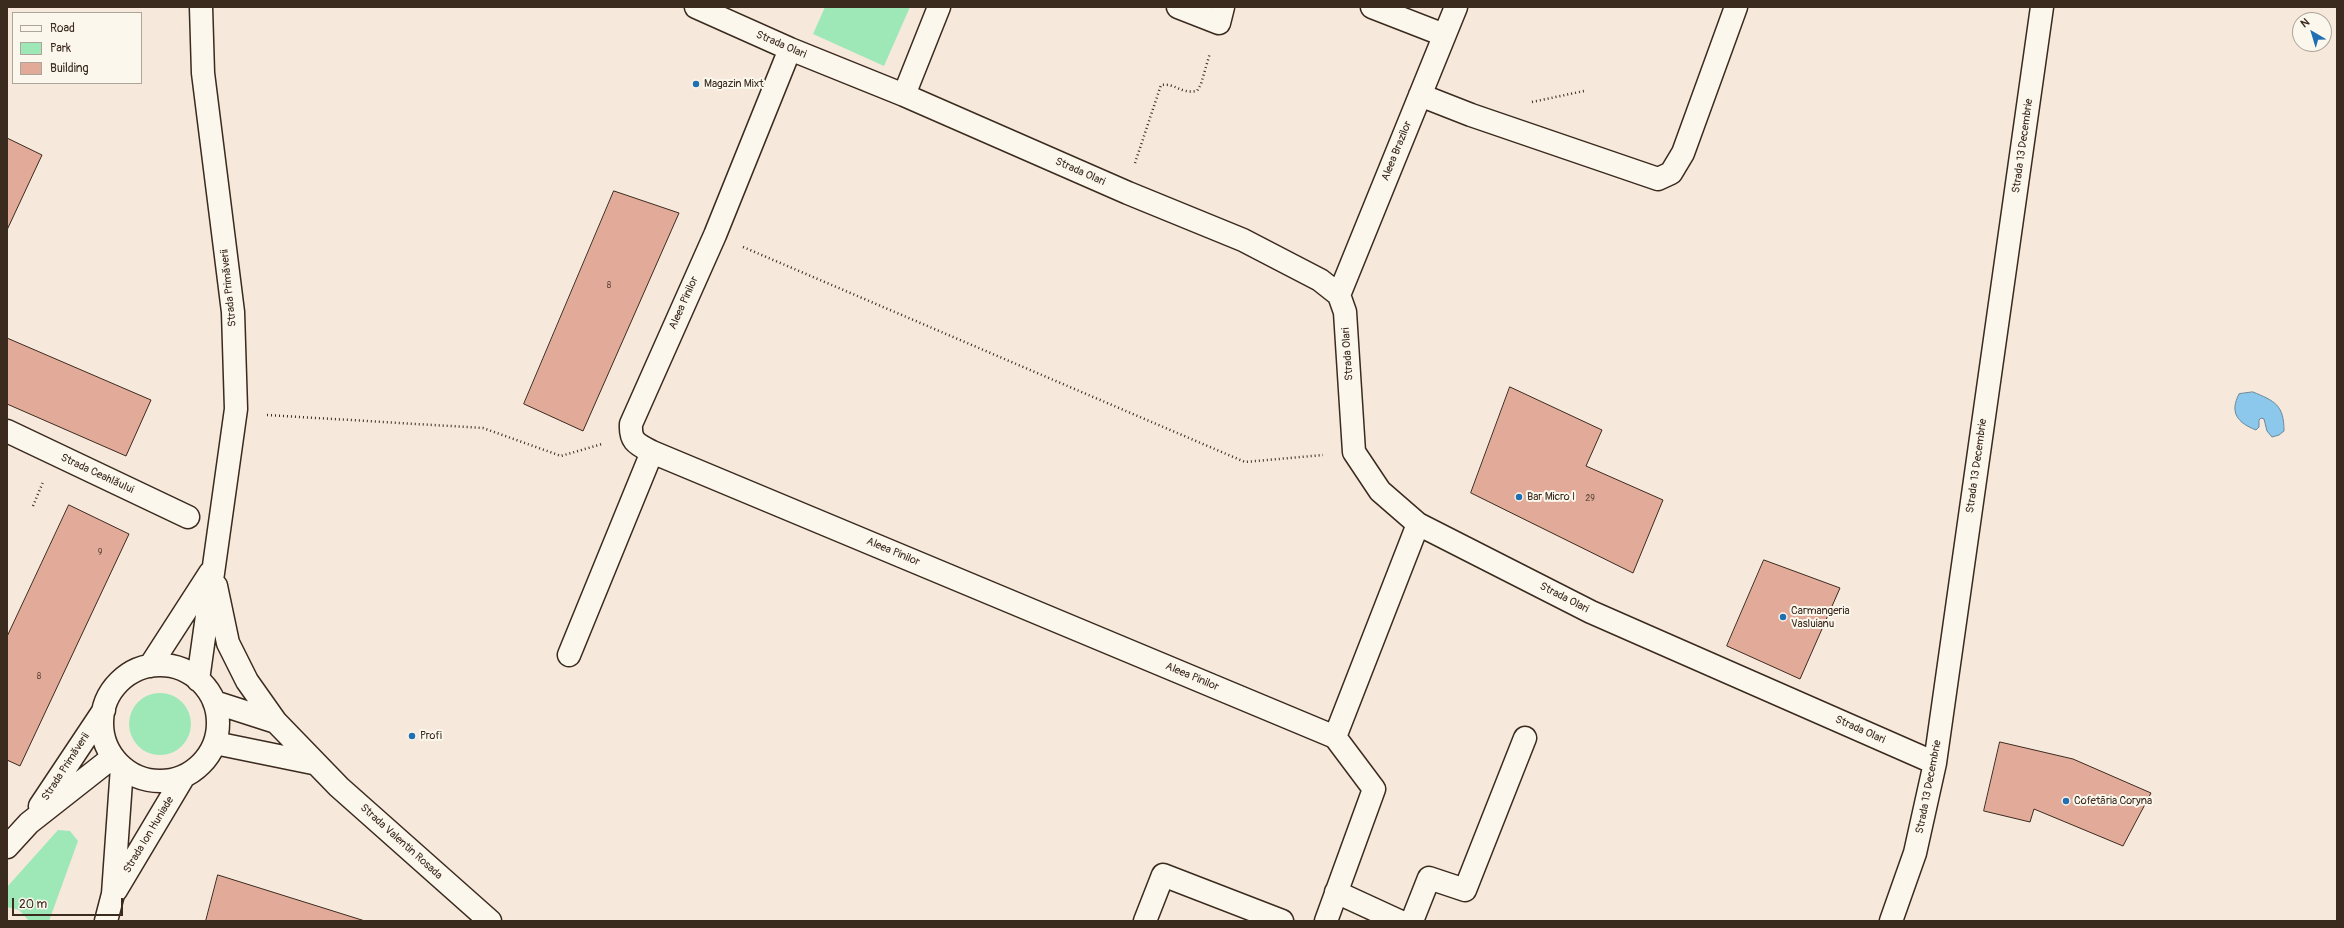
<!DOCTYPE html>
<html>
<head>
<meta charset="utf-8">
<style>
	body { margin:0 }
	#map { position:relative; width:2344px; height:928px; overflow:hidden; background:#f6e8db; font-family:Pangolin,sans-serif }
	canvas { display:block }
	.frame { position:absolute; inset:0; border:8px solid #3b2a1e; pointer-events:none }
	.legend { position:absolute; left:12px; top:12px; width:130px; height:72px; box-sizing:border-box; background:#fbf7ec; border:1px solid #aea59a; margin:0; padding:5px 7px; list-style:none; font-size:12px; color:#3b2a1e }
	.legend li { display:flex; align-items:center; gap:8px; height:20px }
	.legend b { width:20px; border:1px solid #aea59a }
	.north { position:absolute; left:2292px; top:12px; width:40px; height:40px; box-sizing:border-box; background:#fbf7ec; border:1px solid #aea59a; border-radius:50%; rotate:322deg; font-size:11px; font-weight:700; line-height:16px; text-align:center; color:#3b2a1e }
	.north::after { content:''; display:block; margin:auto; width:14px; height:18px; background:#1f6fb2; clip-path:polygon(50% 0,100% 100%,50% 72%,0 100%) }
	.scale { position:absolute; left:12px; top:898px; width:111px; height:18px; box-sizing:border-box; border:2px solid #3b2a1e; border-top:0; padding-left:5px; font-size:12px; line-height:14px; white-space:nowrap; color:#3b2a1e; -webkit-text-stroke:3px #fbf7ec; paint-order:stroke }
</style>
</head>
<body>
<div id="map">
<canvas width="2344" height="928"></canvas>
<div class="frame"></div>
<ul class="legend">
<li><b style="height:5px;background:#fbf7ec"></b>Road</li>
<li><b style="height:11px;background:#9ee8b7"></b>Park</li>
<li><b style="height:11px;background:#e2ab99"></b>Building</li>
</ul>
<div class="north">N</div>
<div class="scale">20 m</div>
</div>
<script>
const g = document.querySelector('canvas').getContext('2d');
g.lineJoin = 'round';
function paint(path, color) { g.fillStyle = color; g.fill(path, 'evenodd'); }
function stroke(path, color, width, dash) { g.strokeStyle = color; g.lineWidth = width; g.lineCap = dash ? 'butt' : 'round'; g.setLineDash(dash || []); g.stroke(path); }
function drawText(font, color, halo, rows, align = 'center') {
  g.font = font + ' Pangolin,sans-serif'; g.lineWidth = 4; g.setLineDash([]); g.textBaseline = 'middle'; g.strokeStyle = halo; g.fillStyle = color; for (const [text, x, y, turn = 0] of rows) {
    g.save(); g.translate(x, y); g.rotate((+turn || 0) * Math.PI / 180); g.textAlign = isNaN(turn) ? turn : align; if (halo) g.strokeText(text, 0, 0); g.fillText(text, 0, 0); g.restore();
  }
}
paint(new Path2D(`
	M825,7H910L884,66L813,34Z
	M129 724a31 31 0 1 1 62 0a31 31 0 1 1-62 0Z
	M58,830L70,831L78,841L49,921H29L19,910L7,907V887Z`), '#9ee8b7');
const water = new Path2D(`
	M2253,392C2275,401 2284,405 2284,431L2279,435L2272,437L2267,431L2264,419L2261,418L2259,420V427L2256,430C2238,423 2229,413 2239,394Z`);
paint(water, '#8cc7ec');
stroke(water, '#6c889a', 1);
const building = new Path2D(`
	M7,138L42,155L7,230Z
	M614,191L679,213L583,431L524,404Z
	M7,338L151,400L126,456L7,404Z
	M1510,387L1602,430L1586,466L1663,500L1633,573L1471,493Z
	M69,505L129,534L20,766L7,760V637Z
	M1764,560L1840,588L1800,679L1727,646Z
	M2000,742L2073,759L2151,793L2123,846L2034,809L2030,822L1984,811Z
	M218,875L365,921H206Z`);
paint(building, '#e2ab99');
stroke(building, '#3b2a1e', 1);
const minor = new Path2D(`
	M696,7L790,49L904,95L1128,193L1243,240L1320,280L1339,295L1345,312L1354,452L1380,491L1418,524L1591,612L1935,763
	M1178,7L1219,23L1223,7
	M1372,7L1444,35
	M790,49L715,235L631,424C630,442 637,444 652,452L1335,737
	M904,95L939,7
	M1420,95L1471,115L1658,179L1671,173L1683,153L1736,7
	M1339,295L1456,7
	M7,431L188,517
	M216,586L228,643L247,681L276,722L339,787L490,921
	M569,655L652,452
	M102 723a58 58 0 1 1 116 0a58 58 0 1 1-116 0Z
	M150,666L210,573
	M198,680L236,409L233,312L203,73L201,7
	M214,702L276,722
	M1335,737L1418,524
	M215,743L313,763
	M40,806L104,710
	M7,847L29,823L113,757
	M116,890L184,776
	M1336,892L1399,921
	M106,921L113,894L122,767
	M1145,921L1163,875L1282,921
	M1326,921L1374,789L1335,737
	M1412,921L1429,878L1465,890L1525,738
	M1891,921L1915,853L1935,763L2042,7`);
stroke(minor, '#3b2a1e', 25);
stroke(new Path2D(`
	M1532,102L1584,91
	M1135,163L1161,85C1176,83 1180,94 1197,91L1201,84L1210,53
	M743,247L1245,462L1323,455
	M267,415L483,428L561,456L602,444
	M33,506L43,482`), '#3b2a1e', 2.5, [1, 3]);
stroke(minor, '#fbf7ec', 22);
for (const [x, y, r, color] of [
	[696,84,4,"#1f6fb2"],
	[1519,497,4,"#1f6fb2"],
	[1783,617,4,"#1f6fb2"],
	[412,736,4,"#1f6fb2"],
	[2066,801,4,"#1f6fb2"]
]) { const dot = new Path2D(); dot.arc(x, y, r, 0, 2 * Math.PI); g.fillStyle = color; g.fill(dot); stroke(dot, '#fbf7ec', 1.5); }
drawText('9px', '#654a3d', null, [
	["8",609,286],
	["29",1590,499],
	["9",100,553],
	["8",39,677]
]);
drawText('11px', '#3b2a1e', '#fbf7ec', [
	["Strada Olari",781,45,23],
	["Strada 13 Decembrie",2023,146,-82],
	["Aleea Brazilor",1397,151,-68],
	["Strada Olari",1080,172,24],
	["Strada Primăverii",229,288,-96],
	["Aleea Pinilor",684,303,-66],
	["Strada Olari",1348,354,-94],
	["Strada 13 Decembrie",1977,466,-82],
	["Strada Ceahlăului",97,474,25],
	["Aleea Pinilor",893,552,23],
	["Strada Olari",1564,598,27],
	["Aleea Pinilor",1192,677,23],
	["Strada Olari",1860,730,24],
	["Strada Primăverii",66,767,-57],
	["Strada 13 Decembrie",1929,787,-79],
	["Strada Ion Huniade",149,835,-59],
	["Strada Valentin Rosada",401,842,42]
]);
drawText('11px', '#3b2a1e', '#fbf7ec', [
	["Magazin Mixt",704,84],
	["Bar Micro I",1527,497],
	["Carmangeria",1791,611],
	["Vasluianu",1791,624],
	["Profi",420,736],
	["Cofetăria Coryna",2074,801]
], 'left');
</script>
</body>
</html>
